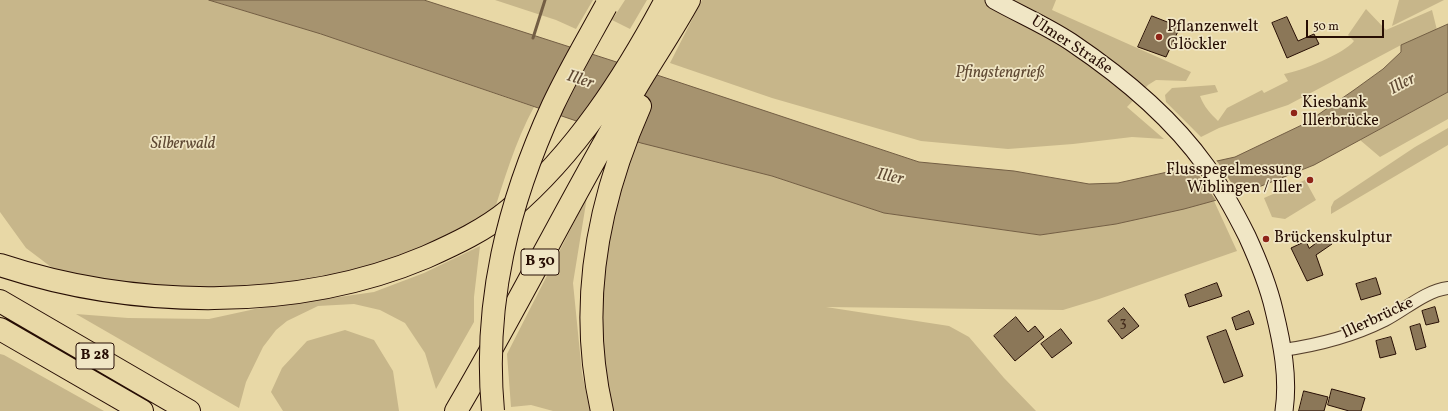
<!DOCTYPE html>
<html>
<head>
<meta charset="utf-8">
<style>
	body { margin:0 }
	#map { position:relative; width:1448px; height:411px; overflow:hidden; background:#e8d8a6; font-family:Vollkorn,serif }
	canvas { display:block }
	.scale { position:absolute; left:1306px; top:20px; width:78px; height:18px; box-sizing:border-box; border:2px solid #270e04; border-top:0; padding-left:5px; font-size:12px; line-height:14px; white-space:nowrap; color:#270e04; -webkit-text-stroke:3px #f0e6c5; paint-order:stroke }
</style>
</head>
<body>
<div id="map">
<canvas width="1448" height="411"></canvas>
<div class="scale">50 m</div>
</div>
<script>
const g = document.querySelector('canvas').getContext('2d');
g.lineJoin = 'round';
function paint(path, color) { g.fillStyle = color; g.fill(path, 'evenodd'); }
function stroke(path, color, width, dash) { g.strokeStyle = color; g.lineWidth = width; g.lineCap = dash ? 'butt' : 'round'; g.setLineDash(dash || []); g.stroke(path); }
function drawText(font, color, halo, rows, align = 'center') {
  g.font = font + ' Vollkorn,serif'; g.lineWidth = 3.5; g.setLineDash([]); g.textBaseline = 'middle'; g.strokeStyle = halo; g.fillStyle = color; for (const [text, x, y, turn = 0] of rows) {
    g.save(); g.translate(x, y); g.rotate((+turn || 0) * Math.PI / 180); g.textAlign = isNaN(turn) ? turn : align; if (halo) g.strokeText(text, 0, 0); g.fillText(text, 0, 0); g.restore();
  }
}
paint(new Path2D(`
	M0,0H209L321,34L534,107C515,142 504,180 492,218L402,259L322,280L190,291L59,273L26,248L0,212Z
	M495,0H593L576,29L556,20Z
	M625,0H647L630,29L612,20Z
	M702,0H1056L1052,10L1191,72L1186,81L1156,80L1148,85L1127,107L1164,139L1132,137L1073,144L1008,149L921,141L772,98L670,63Z
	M1399,0H1444L1392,26Z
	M1366,9L1386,30L1432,10L1437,30L1401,45L1288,105L1219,128L1201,137L1166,102L1165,95L1172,88L1215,85L1218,92L1200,96C1204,107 1211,114 1218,121L1227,108L1262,90L1264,93L1288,81L1284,74C1301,71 1344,54 1354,41L1348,35Z
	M1448,92V119L1380,157L1360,140Z
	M1448,128V145L1331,214V207L1334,201L1415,147Z
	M633,140L772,176L884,213L1039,235L1116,224L1214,201L1237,251L1099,299L1063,310L826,307L949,326L969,337L1004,378L1036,411H612L598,319L612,199Z
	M1305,180L1316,200L1285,219L1272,217L1264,198Z
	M587,197L573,283L582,373L590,411H553L531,405L511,407L507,354Z
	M480,246L474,297V322L436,389L425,353L405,323L380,310L354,304L318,306L287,321L276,330L263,347L246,382L239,408L76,314L128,318L209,319L255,309L374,292L424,273Z
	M345,330L374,340L393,371L399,411H283L271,392L282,368L307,341Z
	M0,354L4,355L104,411H0Z`), '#c7b68a');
const water = new Path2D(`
	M209,0H424L663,77L919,162L1014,171L1089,184L1118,183L1235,157L1306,123L1354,90L1383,69L1401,52V45L1448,24V92L1314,165L1246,192L1184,209L1116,224L1040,235L884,213L772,176L641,143L321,34Z`);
paint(water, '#a6936f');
stroke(water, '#735e44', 1);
paint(new Path2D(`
	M1215,159L1219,164L1240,196L1217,202L1192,165Z`), '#e8d8a6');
stroke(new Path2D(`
	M533,38L545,0`), '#735e44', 3);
const building = new Path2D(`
	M1152,16L1180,27L1166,57L1138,47Z
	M1287,17L1298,41L1314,34L1319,44L1287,58L1272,23Z
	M1326,236L1332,244L1316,255L1323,275L1307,281L1291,248L1306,241L1309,248Z
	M1376,278L1381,294L1361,300L1356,284Z
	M1217,283L1222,296L1189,307L1185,295Z
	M1435,307L1439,322L1426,325L1422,311Z
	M1124,308L1139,326L1122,339L1108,321Z
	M1249,311L1254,324L1236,330L1232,318Z
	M1016,317L1028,332L1035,326L1044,337L1015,361L994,336Z
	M1420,324L1426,347L1416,350L1410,327Z
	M1061,329L1072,343L1052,358L1041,344Z
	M1226,330L1243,376L1224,383L1207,337Z
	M1391,337L1396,354L1380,358L1376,341Z
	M1332,389L1365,398L1361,411H1349L1328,405Z
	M1304,391L1328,397L1324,411H1299Z`);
paint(building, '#8b7758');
stroke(building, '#270e04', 1);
const street = new Path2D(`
	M1283,350C1319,345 1353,336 1385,320C1406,309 1425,291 1448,288`);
const secondary = new Path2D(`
	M994,0C1019,14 1047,26 1071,42C1120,75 1171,117 1206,166C1222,188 1235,212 1247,236C1258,260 1268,284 1274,310C1282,343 1289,377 1284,411`);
const highway = new Path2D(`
	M0,265C133,309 296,312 426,257C455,244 485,230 509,210C576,153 625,77 666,0
	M0,301L189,411
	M0,329L142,411
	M456,411C518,306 572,196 634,91C652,60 672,31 689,0
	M602,411C578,307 597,203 640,106`);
stroke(street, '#57402c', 14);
stroke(secondary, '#270e04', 19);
stroke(highway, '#270e04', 24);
stroke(street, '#f0e6c5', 12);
stroke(secondary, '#f0e6c5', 17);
stroke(highway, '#e8d8a6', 22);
const highwayBridge = new Path2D(`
	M493,411C483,303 508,203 553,105C569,71 588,39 606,6`);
stroke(highwayBridge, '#270e04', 24, []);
stroke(highwayBridge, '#e8d8a6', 22);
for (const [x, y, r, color] of [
	[1159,37,4,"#8f2418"],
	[1294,113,4,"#8f2418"],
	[1310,180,4,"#8f2418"],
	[1266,239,4,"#8f2418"]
]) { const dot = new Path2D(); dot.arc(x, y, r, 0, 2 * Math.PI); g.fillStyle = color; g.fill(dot); stroke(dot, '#f0e6c5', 1.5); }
drawText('14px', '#402819', null, [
	["3",1123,323]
]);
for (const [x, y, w] of [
	[540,262,38],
	[95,356,38]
]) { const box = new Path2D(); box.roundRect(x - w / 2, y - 13, w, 26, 3); g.fillStyle = '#f0e6c5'; g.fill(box); stroke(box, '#270e04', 1); }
drawText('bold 15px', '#270e04', null, [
	["B 30",540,262],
	["B 28",95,356]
]);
drawText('16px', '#270e04', '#f0e6c5', [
	["Pflanzenwelt",1167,28],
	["Glöckler",1167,46],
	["Kiesbank",1302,104],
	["Illerbrücke",1302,122],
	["Flusspegelmessung",1302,171,"right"],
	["Wiblingen / Iller",1302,189,"right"],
	["Brückenskulptur",1274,239]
], 'left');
drawText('16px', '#270e04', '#f0e6c5', [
	["Ulmer Straße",1071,46,33],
	["Illerbrücke",1378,319,-25]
]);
drawText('italic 16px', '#5f4933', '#f0e6c5', [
	["Pfingstengrieß",1000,74],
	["Silberwald",183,145]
]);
drawText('italic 17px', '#604a34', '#f0e6c5', [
	["Iller",580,81,18],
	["Iller",1403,85,-28],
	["Iller",890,178,12]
]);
</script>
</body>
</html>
